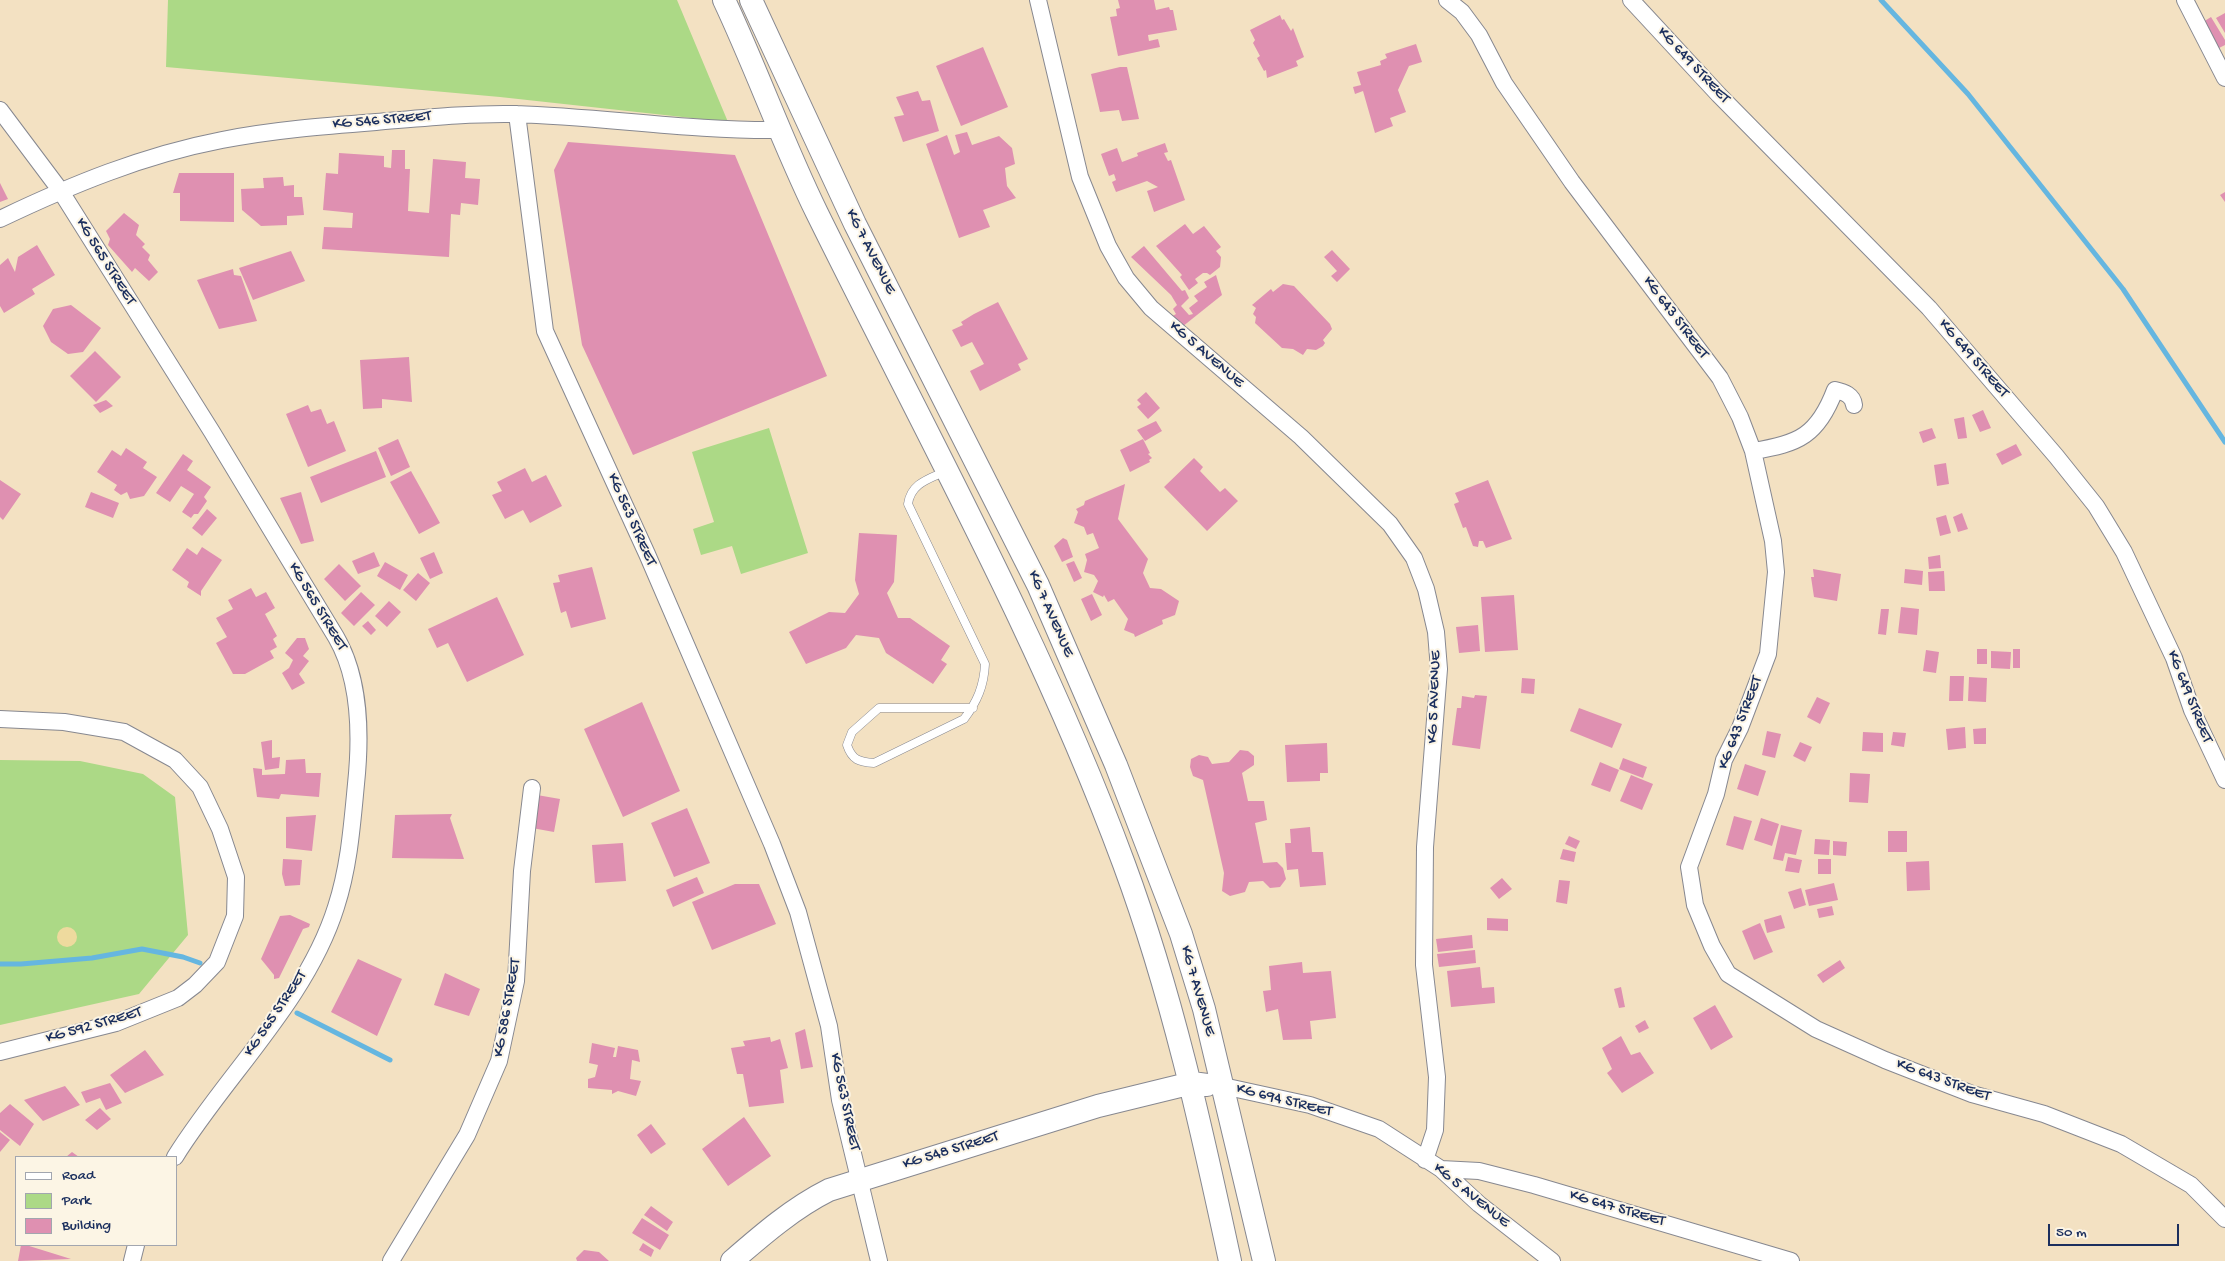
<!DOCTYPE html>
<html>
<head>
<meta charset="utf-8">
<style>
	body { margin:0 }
	#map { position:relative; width:2225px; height:1261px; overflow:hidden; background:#f3e1c2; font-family:"Gochi Hand",sans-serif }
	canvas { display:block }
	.legend { position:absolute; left:15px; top:1156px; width:162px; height:90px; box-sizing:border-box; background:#fcf5e5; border:1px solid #a2a6af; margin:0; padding:6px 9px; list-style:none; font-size:15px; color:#1b2f5e }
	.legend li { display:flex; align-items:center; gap:10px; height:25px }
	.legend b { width:25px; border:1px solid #a2a6af }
	.scale { position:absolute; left:2048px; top:1224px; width:131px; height:22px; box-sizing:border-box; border:2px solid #1b2f5e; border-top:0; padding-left:6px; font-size:15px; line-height:18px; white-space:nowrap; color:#1b2f5e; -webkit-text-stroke:4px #fcf5e5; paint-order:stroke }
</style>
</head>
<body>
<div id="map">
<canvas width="2225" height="1261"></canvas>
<ul class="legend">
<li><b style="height:6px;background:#fff"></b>Road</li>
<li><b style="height:14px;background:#acd986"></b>Park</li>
<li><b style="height:14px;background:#df90b1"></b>Building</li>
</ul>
<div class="scale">50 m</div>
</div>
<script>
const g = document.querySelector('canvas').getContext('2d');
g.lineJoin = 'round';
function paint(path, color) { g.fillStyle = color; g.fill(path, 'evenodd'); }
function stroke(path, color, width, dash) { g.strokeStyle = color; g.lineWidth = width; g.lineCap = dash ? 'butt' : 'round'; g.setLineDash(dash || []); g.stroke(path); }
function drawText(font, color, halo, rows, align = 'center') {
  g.font = font + ' "Gochi Hand",sans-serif'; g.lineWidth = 4; g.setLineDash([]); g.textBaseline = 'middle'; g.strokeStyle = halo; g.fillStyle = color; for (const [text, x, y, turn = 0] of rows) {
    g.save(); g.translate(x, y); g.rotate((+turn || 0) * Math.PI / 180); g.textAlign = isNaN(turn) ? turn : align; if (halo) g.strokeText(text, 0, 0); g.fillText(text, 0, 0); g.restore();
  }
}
paint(new Path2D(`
	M168,0H677L728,122L500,97L166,67Z
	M769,428L808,553L741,574L732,546L701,555L693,529L714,522L692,452Z
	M0,760L80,761L143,774L175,797L188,935L139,994L0,1025Z`), '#acd986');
paint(new Path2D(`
	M57 937a10 10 0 1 1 20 0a10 10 0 1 1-20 0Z`), '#eeda9e');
stroke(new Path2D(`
	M1881,0L1968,94L2123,289L2225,442
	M0,964H21L92,958L142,949L183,957L200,963
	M297,1013L390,1060`), '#65b6e0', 5);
paint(new Path2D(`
	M1118,0H1154L1156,10L1169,7L1170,10H1173L1177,30L1148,35L1149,41L1158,39L1160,47L1118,56L1110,17L1117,16L1116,9L1120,8Z
	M2225,13V33L2216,18Z
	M1280,15L1282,20L1284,19L1291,31L1293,28L1304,57L1296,61L1298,66L1267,78L1266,70L1264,71L1257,58L1260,56L1253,43L1255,40L1250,30Z
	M2211,17L2225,40V45L2219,48L2203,22Z
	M1416,44L1422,62L1409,66L1398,90L1406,112L1390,118L1393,126L1375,133L1363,91L1355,94L1353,87L1361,85L1357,72L1381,65L1380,61L1387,58L1385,54Z
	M983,47L1008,107L961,126L936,66Z
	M1120,67H1127L1139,119L1122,121L1119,110L1100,112L1091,74Z
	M918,91L922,101L930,100L939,131L903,142L894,117L904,115L896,97Z
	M967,132L972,145L999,136L1012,148L1015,164L1005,168L1007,186L1016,198L983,210L990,227L959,238L926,144L947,135L954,155L960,152L955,135Z
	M568,142L735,155L827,376L633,455L582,345L554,170Z
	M1165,143L1168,152L1164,153L1168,161L1171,160L1185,200L1154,212L1147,191L1158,187L1147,181L1116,192L1112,182L1116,180L1114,174L1109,176L1101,154L1117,148L1122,162L1138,156L1137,153Z
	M392,150H405V169H410L408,211L429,213L433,159L466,162L465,178L480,179L478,205L461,203L460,215L451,214L449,257L322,249L324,227L352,228L353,213L323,210L326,173L338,174L339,153L384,156V167L391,168Z
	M179,173H234V222L180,221V193H173Z
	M283,177L284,186L294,185V197H302L304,215L287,216V225L261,226L242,210L241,189L264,188L263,178Z
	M0,183L8,199L0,202Z
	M2225,192V202L2220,195Z
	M124,213L139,225L136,235L145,244L142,247L150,255L148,260L158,272L149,281L135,268L132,272L108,245L110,239L106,231Z
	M1185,224L1193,234L1204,226L1221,247L1216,251L1221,257L1220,267L1210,275L1207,273H1203L1195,279L1198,283L1189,290L1180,277L1182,275L1156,246Z
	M37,245L55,275L32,289L35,294L4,313L0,306V265L8,258L15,272L18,257Z
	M1144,246L1182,291L1185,290L1189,298L1181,306L1189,315L1193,314L1189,308L1198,301L1194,296L1207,287L1204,282L1216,275L1222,295L1182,327L1171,317L1176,314L1173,309L1177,305L1171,295L1131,257Z
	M1332,250L1350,269L1337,282L1331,276L1337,271L1324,257Z
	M291,251L305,281L253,300L239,268Z
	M233,269L234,275L241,276L257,321L219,329L197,280Z
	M1283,284L1294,286L1330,324L1332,329L1323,340L1325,343L1323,346L1316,350L1307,349L1303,355L1293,349L1282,348L1255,323L1256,317L1253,314L1256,308L1252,305L1271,289L1273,292Z
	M998,302L1028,359L1018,364L1021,370L980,391L970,371L984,364L972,342L961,347L952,330L963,325L961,322L974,314Z
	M71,305L101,328L83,352L68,354L51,342L43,326L53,309Z
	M95,351L121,377L96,402L70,376Z
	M409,357L412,402L382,399V408L363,409L360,360Z
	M1146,392L1160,408L1148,419L1137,407L1141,404L1137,400Z
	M106,400L113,406L100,413L93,405Z
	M308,405L311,412L321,409L327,424L334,421L346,451L308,467L286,414Z
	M1983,410L1991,428L1980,432L1972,415Z
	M1964,417L1967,438L1958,439L1954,419Z
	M1156,421L1162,431L1145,441L1137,430Z
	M1932,428L1936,438L1923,443L1919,432Z
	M398,439L410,467L391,476L378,448Z
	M1143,439L1150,453L1148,454L1152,458L1149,460L1150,462L1130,472L1120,450Z
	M2016,444L2022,455L2002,465L1996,454Z
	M126,448L147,462L143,468L157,477L144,496L130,499L127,492L121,495L114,490L117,485L97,472L112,450L121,456Z
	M376,451L386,477L321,503L310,477Z
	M183,454L193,461L187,470L211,487L204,497L207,501L198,514H194L191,518L182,512L194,494L181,486L170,502L156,493Z
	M1194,458L1203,467L1200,471L1220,492L1225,488L1238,501L1207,531L1164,487Z
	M1946,463L1949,484L1937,486L1934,465Z
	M525,468L532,482L546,475L562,506L530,523L523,510L505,519L492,495L502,491L497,482Z
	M411,471L440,523L419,534L390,482Z
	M0,480L21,494L3,520L0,517Z
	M1488,480L1512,539L1486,548L1483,541H1479L1478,547L1473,546L1466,527L1463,528L1454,504L1459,502L1455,493Z
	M1125,484L1118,519L1148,559L1143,573L1150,588L1161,589L1179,601L1175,615L1162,620L1163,624L1135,637L1134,634L1124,630L1128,619L1114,599L1108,602L1104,595L1103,597L1093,592L1098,581L1094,575L1084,572L1087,560L1085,554L1099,548L1093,533L1087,535L1084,527L1074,523L1078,512L1076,509L1084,505L1085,501Z
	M91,492L119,503L113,518L85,507Z
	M301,492L314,541L301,544L280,498Z
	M207,509L217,518L202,536L192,528Z
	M1962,513L1968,529L1958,532L1953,517Z
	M1946,515L1951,533L1940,536L1936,518Z
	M859,533L897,535L894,582L887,593L898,618H910L950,646L941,660L947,664L933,684L886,653L879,638L856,635L846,648L806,664L789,632L829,612L845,613L859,594L855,580Z
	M1063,538L1067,540L1073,557L1062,562L1054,546Z
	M202,547L222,560L201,591V596L187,587L189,582L172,570L187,548L197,555Z
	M374,552L380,566L358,574L352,561Z
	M434,552L443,573L430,579L420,558Z
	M1940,555L1941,568L1929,569L1928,557Z
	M1074,561L1082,578L1074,582L1066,564Z
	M385,562L408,575L400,590L377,576Z
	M339,564L361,586L345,601L324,579Z
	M592,567L606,619L571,628L566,611L561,613L553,583L560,582L558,575Z
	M1813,569L1841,574L1837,601L1814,597L1811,577H1814Z
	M1905,569L1923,571L1922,585L1904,583Z
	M1944,571L1945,591H1929L1928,572Z
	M418,573L430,583L416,601L403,590Z
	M251,588L256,597L266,592L275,608L265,614L277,636L273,639L277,647L270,651L274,658L245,674H233L216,643L227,637L216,618L233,609L228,600Z
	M361,592L375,605L354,626L341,613Z
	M1092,594L1102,615L1091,621L1081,599Z
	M1514,595L1518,650L1485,652L1481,597Z
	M497,597L524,655L467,682L448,643L437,648L428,629Z
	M389,601L401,612L387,627L375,616Z
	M1901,607L1919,609L1917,635L1898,633Z
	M1881,609H1889L1886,635L1878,634Z
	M368,621L376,630L371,635L362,626Z
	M1478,625L1480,651L1459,653L1456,627Z
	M297,638H305L309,649L303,656L309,661L299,674L305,683L292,690L282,673L289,668L293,660L285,653Z
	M1977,649H1987V664H1977Z
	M2013,649H2020V668H2013Z
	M1926,650L1939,652L1936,673L1923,671Z
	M1991,651L2011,652L2010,669L1991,668Z
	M1950,676H1964L1963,701H1949Z
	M1969,677L1987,678L1986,702L1968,701Z
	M1522,678L1535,679L1534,694L1521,693Z
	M1475,695L1487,696L1480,749L1452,745L1457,708H1461L1462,696L1474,698Z
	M1817,697L1830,703L1820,724L1807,717Z
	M642,702L680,791L623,817L584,729Z
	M1579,708L1622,724L1612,748L1570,731Z
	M1965,727L1966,748L1948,750L1946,729Z
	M1986,728V744H1974L1973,729Z
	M1767,731L1781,734L1775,758L1762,755Z
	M1863,732L1883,733V752L1862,751Z
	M1893,732L1906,733L1904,747L1891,745Z
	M272,740V758L280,757L279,768L265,770L261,742Z
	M1800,742L1812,747L1805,762L1793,756Z
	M1327,743L1328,773H1320V781L1287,782L1285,745Z
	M1240,750L1248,751L1254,756V765L1242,773L1248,801H1264L1267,820L1255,823L1263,863L1277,862L1283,868L1286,879L1280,887L1270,888L1263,881L1249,882L1245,892L1230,896L1222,891L1224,873L1203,780L1193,776L1190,767L1191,759L1199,755L1208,757L1212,764L1229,762Z
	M1623,758L1647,767L1643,778L1619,769Z
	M305,759L306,773H321L319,797L281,794L279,799L257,797L253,768L262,769V775L285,774L286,760Z
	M1600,762L1619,770L1610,792L1591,785Z
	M1745,764L1766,771L1758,796L1737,789Z
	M1850,773L1870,774L1868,803L1849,802Z
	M1631,775L1653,784L1642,810L1620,801Z
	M537,795L560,799L554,832L532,828Z
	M687,808L710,863L674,877L651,823Z
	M452,814L450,818L464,859L392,858L395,815Z
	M316,815L312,851L286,848V817Z
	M1734,816L1752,821L1743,850L1726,845Z
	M1761,818L1779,824L1772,846L1754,840Z
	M1781,825L1802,830L1796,855L1785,853L1783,861L1773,859Z
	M1310,827L1312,852H1323L1326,885L1300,887L1298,869L1287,870L1285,843H1291L1290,829Z
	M1888,831H1907V852H1888Z
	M1569,836L1580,841L1576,849L1565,844Z
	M1815,839L1830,840L1829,855L1814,854Z
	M1833,841L1847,842L1846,856L1833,855Z
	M623,843L626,881L595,883L592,845Z
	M1563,849L1576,852L1574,862L1560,859Z
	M1788,857L1802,860L1799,873L1785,871Z
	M283,859L302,860L300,885L285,886L282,874Z
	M1818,859H1831V874H1818Z
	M1929,861L1930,890L1907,891L1906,862Z
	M697,877L704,893L673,907L666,890Z
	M1502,878L1512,889L1499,899L1490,888Z
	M1559,880L1570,881L1567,904L1556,902Z
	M1834,883L1838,900L1809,906L1805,890Z
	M735,884H759L776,924L712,950L692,902Z
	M1801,888L1806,905L1794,909L1788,892Z
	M1832,906L1834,915L1819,918L1817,909Z
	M290,915L310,924L309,927L303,929L279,978L274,979V975L261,959L280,916Z
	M1781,915L1785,928L1767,933L1764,920Z
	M1487,918L1508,919V931L1487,930Z
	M1760,923L1773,952L1754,960L1742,931Z
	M1472,935L1473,948L1438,952L1436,939Z
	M1475,950L1476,963L1439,967L1437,954Z
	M358,959L402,979L377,1036L331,1012Z
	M1840,960L1845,968L1823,983L1817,975Z
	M1302,962L1303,973L1331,971L1336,1018L1310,1021L1312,1039L1283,1040L1278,1009L1266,1012L1263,991L1271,990L1269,966Z
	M1480,967L1482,988L1494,987L1495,1003L1451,1007L1447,971Z
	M445,973L480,989L469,1016L434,1005Z
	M1621,987L1625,1007L1619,1008L1614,989Z
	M1715,1005L1733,1037L1711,1050L1693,1018Z
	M1645,1020L1649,1028L1639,1033L1635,1026Z
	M805,1029L813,1067L801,1069L795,1033Z
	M1621,1036L1631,1055L1640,1052L1654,1073L1622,1093L1607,1073L1612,1069L1602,1048Z
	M770,1037L771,1042L780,1039L788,1068L780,1070L784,1103L749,1107L743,1074H737L731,1048L745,1046L743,1041Z
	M592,1043L615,1048L613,1057H616L618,1046L638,1050L640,1062L632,1060L630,1079L641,1081L636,1096L618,1091L612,1094V1090L588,1088V1079L595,1077L598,1065L589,1063Z
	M145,1050L164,1075L125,1093L110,1075Z
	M110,1083L122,1103L106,1110L100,1098L86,1103L81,1092Z
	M65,1086L80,1105L43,1121L24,1100Z
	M10,1104L34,1124L20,1146L0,1130V1113Z
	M100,1108L111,1119L97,1130L85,1120Z
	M744,1117L771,1156L728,1186L702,1149Z
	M651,1124L666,1144L651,1154L637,1135Z
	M0,1132L10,1140L0,1152Z
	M72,1152L79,1157H66Z
	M651,1206L673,1222L667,1231L644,1215Z
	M642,1218L669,1235L660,1250L632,1233Z
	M643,1243L654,1250L651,1257L639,1250Z
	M21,1245H26L71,1259L18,1261Z
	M584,1250L599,1252L609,1261H577L576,1258Z`), '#df90b1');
const lane = new Path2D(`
	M946,471C929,479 911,483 908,504L985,664C984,686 977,702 964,719L874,763C859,762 852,760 847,745L852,732L879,708H973`);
const street = new Path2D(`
	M1038,0L1080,177L1108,246L1126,278L1151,308L1301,437L1390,524L1414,558L1426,589L1436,632L1439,669L1425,847L1424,965L1437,1077L1435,1130L1425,1160
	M1447,0L1462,12L1479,35L1504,83L1572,182L1720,378L1740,417L1753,451L1773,541L1776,572L1768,654L1740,728L1724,760L1716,794L1689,867L1695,905L1712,946L1728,974L1816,1029L1885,1060L1972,1094L2044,1114L2121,1144L2191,1185L2225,1219
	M1631,0L1719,95L1929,308L2056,456L2096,506L2124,552L2174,658L2192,710L2225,780
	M2185,0L2225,78
	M0,110L60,190L212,432L336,637C361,680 361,736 356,784C352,826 349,867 336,907C307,1000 225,1076 175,1157
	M517,114L545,331L647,554L772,844L798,912L829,1026L840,1100L879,1261
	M0,219C71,185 144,155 222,140C273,130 324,126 376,122C423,118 469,113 516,114C604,117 691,131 779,130
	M1753,451C1799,444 1818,435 1835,390C1844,392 1853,395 1854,405
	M0,719L64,722L124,732L175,760L200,787L220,829L236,877L235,916L217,962L195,985L178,998L116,1023L0,1052
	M1223,1086L1310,1105L1379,1129L1441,1169L1479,1204L1552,1261
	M1441,1169L1479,1171L1534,1185L1791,1261
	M132,1261L136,1245
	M391,1261L467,1135L499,1061L516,981L522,871L532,788`);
const secondary = new Path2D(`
	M724,0C757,70 783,144 817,213C923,428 1041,639 1124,864C1172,994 1201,1126 1230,1261
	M751,0L855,224L1038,585L1116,765L1181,934L1204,1009L1264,1261
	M732,1261C762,1235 793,1208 829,1190L1098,1106L1192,1083L1207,1085`);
stroke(lane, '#878890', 9);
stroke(street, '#878890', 18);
stroke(secondary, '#878890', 24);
stroke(lane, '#fff', 8);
stroke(street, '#fff', 16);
stroke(secondary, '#fff', 22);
drawText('16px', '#1b2f5e', '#fcf5e5', [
	["KG 649 STREET",1693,66,47],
	["KG 546 STREET",382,121,-5],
	["KG 7 AVENUE",870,252,63],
	["KG 565 STREET",105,262,58],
	["KG 643 STREET",1675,318,53],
	["KG 5 AVENUE",1206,355,41],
	["KG 649 STREET",1973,359,49],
	["KG 563 STREET",631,520,66],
	["KG 565 STREET",317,607,59],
	["KG 7 AVENUE",1050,614,66],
	["KG 5 AVENUE",1435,697,-88],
	["KG 649 STREET",2189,697,68],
	["KG 643 STREET",1741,723,-69],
	["KG 7 AVENUE",1197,991,74],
	["KG 586 STREET",508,1008,-80],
	["KG 565 STREET",276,1014,-56],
	["KG 592 STREET",94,1026,-16],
	["KG 643 STREET",1943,1081,20],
	["KG 694 STREET",1284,1101,14],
	["KG 563 STREET",844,1102,78],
	["KG 548 STREET",951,1151,-17],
	["KG 5 AVENUE",1471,1196,39],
	["KG 647 STREET",1617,1209,16]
]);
</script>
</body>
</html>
